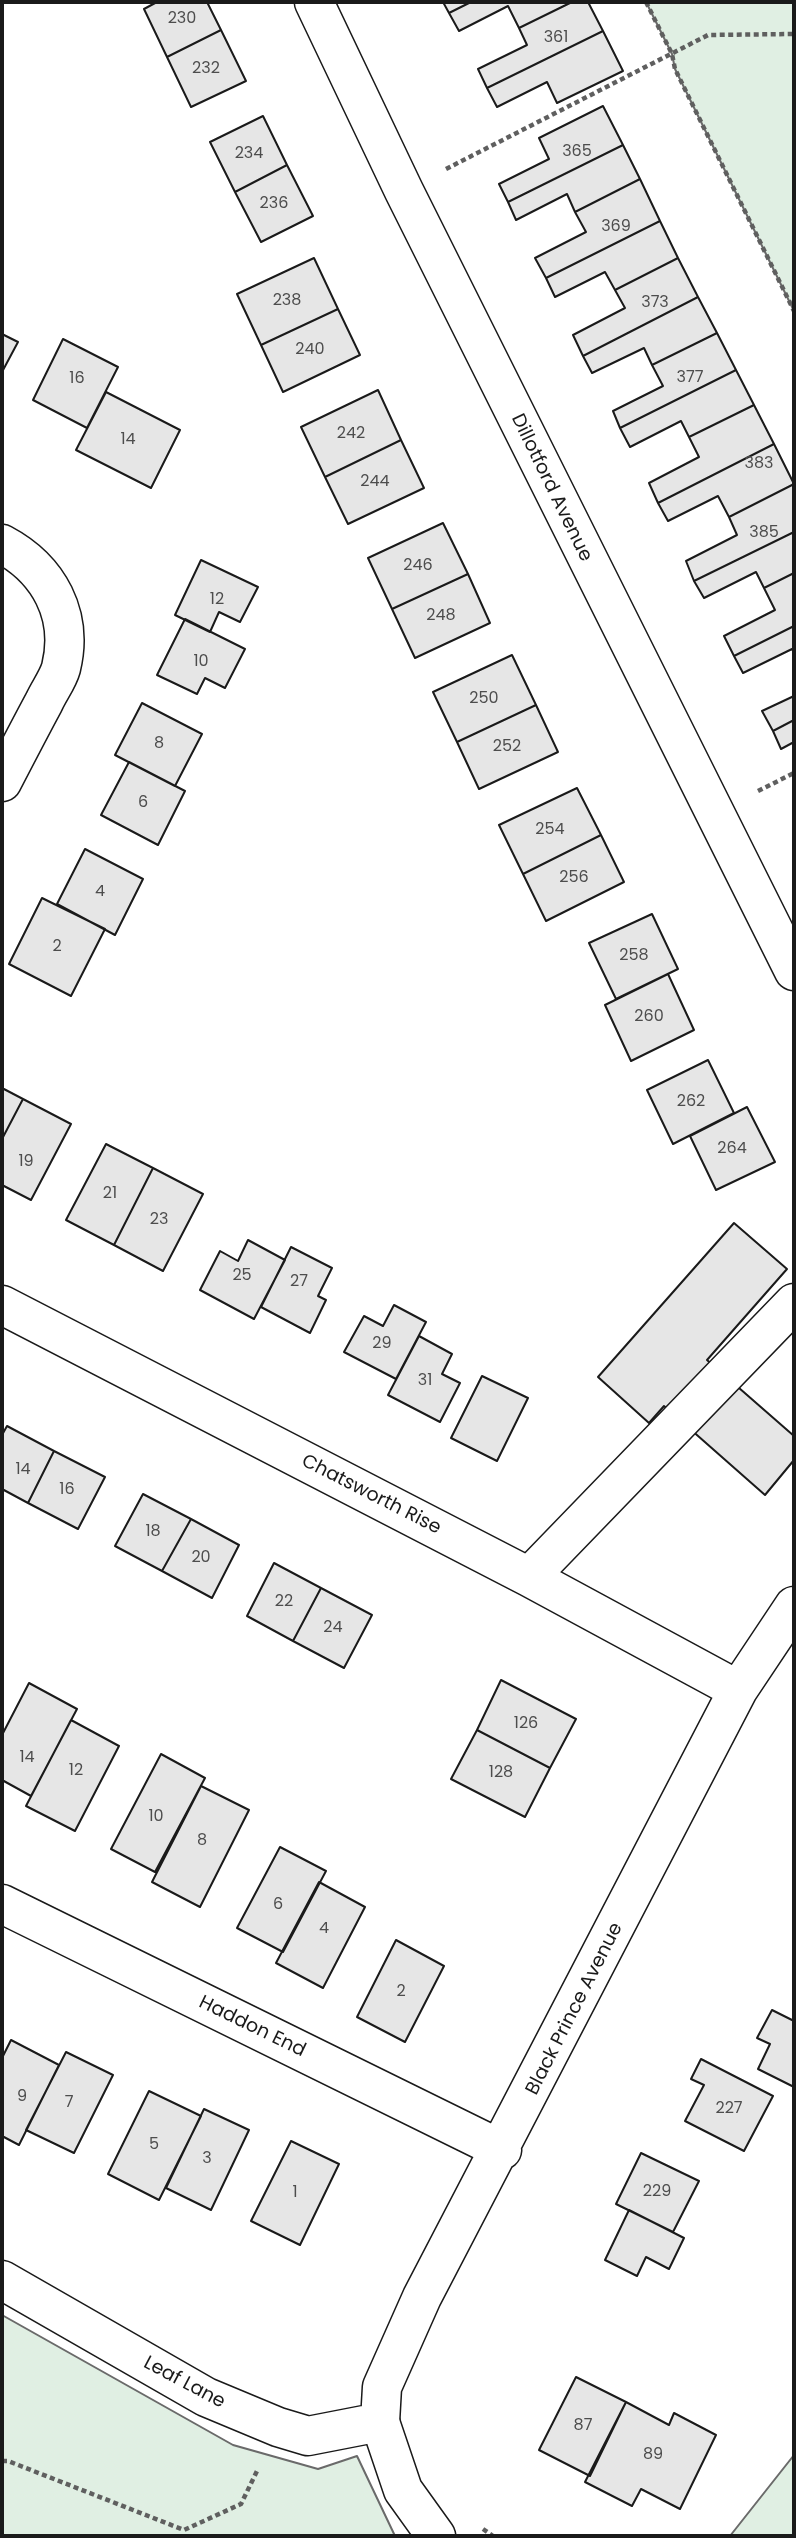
<!DOCTYPE html>
<html>
<head>
<meta charset="utf-8">
<style>
	body { margin:0 }
	#map { position:relative; width:796px; height:2538px; overflow:hidden; background:#fff; font-family:Poppins,sans-serif }
	canvas { display:block }
	.frame { position:absolute; inset:0; border:4px solid #1a1a1a; pointer-events:none }
</style>
</head>
<body>
<div id="map">
<canvas width="796" height="2538"></canvas>
<div class="frame"></div>
</div>
<script>
const g = document.querySelector('canvas').getContext('2d');
g.lineJoin = 'round';
function paint(path, color) { g.fillStyle = color; g.fill(path, 'evenodd'); }
function stroke(path, color, width, dash) { g.strokeStyle = color; g.lineWidth = width; g.lineCap = dash ? 'butt' : 'round'; g.setLineDash(dash || []); g.stroke(path); }
function drawText(font, color, halo, rows, align = 'center') {
  g.font = font + ' Poppins,sans-serif'; g.lineWidth = 5; g.setLineDash([]); g.textBaseline = 'middle'; g.strokeStyle = halo; g.fillStyle = color; for (const [text, x, y, turn = 0] of rows) {
    g.save(); g.translate(x, y); g.rotate((+turn || 0) * Math.PI / 180); g.textAlign = isNaN(turn) ? turn : align; if (halo) g.strokeText(text, 0, 0); g.fillText(text, 0, 0); g.restore();
  }
}
const green = new Path2D(`
	M646,2H794V311L675,69L672,54Z
	M2,2315L233,2445L318,2469L357,2456L395,2536H2Z
	M794,2455V2536H730Z`);
paint(green, '#e0efe3');
stroke(green, '#6a6a6a', 2);
const building = new Path2D(`
	M157,2H207L221,30L167,57L144,9Z
	M443,2H471L449,13Z
	M471,2H572L519,28L508,6L459,31L449,13Z
	M572,2H588L603,31L487,88L478,69L527,45L519,28Z
	M221,30L246,81L191,107L167,57Z
	M603,31L623,71L557,103L547,82L497,107L487,88Z
	M603,106L623,145L508,202L499,184L549,159L539,138Z
	M263,116L287,165L235,192L210,142Z
	M623,145L640,179L575,212L567,194L516,220L508,202Z
	M287,165L313,216L261,242L235,192Z
	M640,179L660,221L546,278L535,258L586,232L575,212Z
	M660,221L678,258L615,290L605,272L555,297L546,278Z
	M314,258L338,309L261,345L237,294Z
	M678,258L698,297L583,356L573,335L625,308L615,290Z
	M698,297L717,333L652,365L644,348L592,373L583,356Z
	M338,309L360,355L283,392L261,345Z
	M717,333L736,370L620,428L613,411L663,386L652,365Z
	M2,334L18,342L2,372Z
	M63,339L118,367L87,428L33,400Z
	M736,370L754,405L689,437L681,421L630,447L620,428Z
	M378,390L401,440L325,477L301,427Z
	M106,392L180,430L151,488L76,450Z
	M754,405L774,444L658,503L649,483L699,457L689,437Z
	M401,440L424,488L348,524L325,477Z
	M774,444L794,484L729,517L718,496L668,521L658,503Z
	M794,484V532L694,581L686,561L737,535L729,517Z
	M443,523L468,574L392,609L368,558Z
	M794,532V573L764,588L756,572L704,598L694,581Z
	M201,560L258,587L240,622L219,612L210,632L175,615Z
	M794,573V626L734,656L724,636L775,610L764,588Z
	M468,574L490,623L415,658L392,609Z
	M185,619L245,649L225,688L205,678L197,694L157,675Z
	M794,626V653L792,649L743,673L734,656Z
	M512,655L536,705L457,742L433,692Z
	M794,696V720L773,731L762,711Z
	M142,703L202,734L175,786L115,755Z
	M536,705L558,752L479,789L457,742Z
	M794,720V742L781,749L773,731Z
	M129,762L185,791L158,845L101,815Z
	M577,788L601,835L523,874L499,825Z
	M601,835L624,882L546,921L523,874Z
	M85,849L143,879L115,935L57,904Z
	M42,898L105,929L71,996L9,964Z
	M652,914L678,969L616,999L589,943Z
	M668,974L694,1030L631,1061L605,1005Z
	M708,1060L734,1113L673,1144L647,1090Z
	M2,1088L23,1099L2,1139Z
	M23,1099L71,1124L31,1200L2,1185V1139Z
	M747,1107L775,1162L716,1190L690,1136Z
	M106,1144L153,1168L114,1245L66,1220Z
	M153,1168L203,1194L163,1271L114,1245Z
	M734,1223L787,1269L707,1360L794,1436V1460L765,1495L664,1406L649,1423L598,1377Z
	M248,1240L285,1260L254,1319L200,1290L220,1251L238,1261Z
	M291,1247L332,1268L318,1296L326,1300L310,1333L261,1307Z
	M394,1305L426,1322L396,1379L344,1352L364,1316L383,1326Z
	M419,1336L452,1354L442,1374L460,1383L440,1422L388,1395Z
	M482,1376L528,1398L497,1461L451,1438Z
	M7,1426L54,1451L28,1503L2,1489V1435Z
	M54,1451L105,1477L78,1529L28,1503Z
	M143,1494L191,1519L162,1571L115,1546Z
	M191,1519L239,1545L212,1598L162,1571Z
	M274,1563L321,1588L293,1641L247,1616Z
	M321,1588L372,1615L344,1668L293,1641Z
	M501,1680L576,1719L550,1768L477,1730Z
	M29,1683L77,1709L31,1796L2,1780V1735Z
	M71,1720L119,1746L75,1831L26,1806Z
	M477,1730L550,1768L525,1817L451,1779Z
	M161,1754L205,1778L155,1872L111,1849Z
	M201,1786L249,1810L200,1907L152,1882Z
	M280,1847L326,1871L283,1952L237,1928Z
	M319,1882L365,1907L323,1988L276,1963Z
	M396,1940L444,1966L405,2042L357,2017Z
	M772,2010L794,2021V2087L758,2069L770,2044L757,2038Z
	M11,2040L59,2065L19,2145L2,2136V2058Z
	M66,2052L113,2075L74,2153L26,2130Z
	M701,2059L773,2096L744,2151L685,2121L704,2085L691,2079Z
	M149,2091L201,2116L159,2200L108,2174Z
	M204,2109L249,2130L211,2210L166,2188Z
	M291,2141L339,2164L300,2245L251,2221Z
	M641,2153L699,2181L673,2232L616,2204Z
	M629,2210L684,2238L669,2269L646,2257L637,2276L605,2260Z
	M576,2377L626,2402L590,2476L539,2450Z
	M626,2402L669,2425L674,2413L716,2435L680,2509L641,2489L632,2506L585,2482Z`);
paint(building, '#e6e6e6');
stroke(building, '#1a1a1a', 2);
const minor = new Path2D(`
	M314,2L404,191L794,971
	M2,544C49,569 74,615 61,668C58,679 49,691 44,702C30,728 16,755 2,782
	M2,1305L529,1577L738,1690
	M529,1577L794,1303
	M2,1904L502,2150
	M2,2280L206,2397L278,2427L308,2436L380,2422L382,2387L422,2297L738,1690L794,1606`);
const highway = new Path2D(`
	M380,2422L403,2490L436,2536`);
stroke(minor, '#1a1a1a', 41);
stroke(highway, '#1a1a1a', 41);
stroke(new Path2D(`
	M646,2L672,54L675,69L794,311
	M446,169L708,35L794,34
	M758,791L794,773
	M2,2461H8L184,2530L241,2504L258,2469
	M483,2529L493,2536`), '#5f5f5f', 4.5, [5, 3.5]);
stroke(minor, '#fff', 38);
stroke(highway, '#fff', 38);
drawText('16px', '#4d4d4d', null, [
	["230",182,19],
	["361",556,38],
	["232",206,69],
	["365",577,152],
	["234",249,154],
	["236",274,204],
	["369",616,227],
	["238",287,301],
	["373",655,303],
	["240",310,350],
	["377",690,378],
	["16",77,379],
	["242",351,434],
	["14",128,440],
	["383",759,464],
	["244",375,482],
	["385",764,533],
	["246",418,566],
	["12",217,600],
	["248",441,616],
	["10",201,662],
	["250",484,699],
	["8",159,744],
	["252",507,747],
	["6",143,803],
	["254",550,830],
	["256",574,878],
	["4",100,892],
	["2",57,947],
	["258",634,956],
	["260",649,1017],
	["262",691,1102],
	["264",732,1149],
	["19",26,1162],
	["21",110,1194],
	["23",159,1220],
	["25",242,1276],
	["27",299,1282],
	["29",382,1344],
	["31",425,1381],
	["14",23,1470],
	["16",67,1490],
	["18",153,1532],
	["20",201,1558],
	["22",284,1602],
	["24",333,1628],
	["126",526,1724],
	["14",27,1758],
	["12",76,1771],
	["128",501,1773],
	["10",156,1817],
	["8",202,1841],
	["6",278,1905],
	["4",324,1929],
	["2",401,1992],
	["9",22,2097],
	["7",69,2103],
	["227",729,2109],
	["5",154,2145],
	["3",207,2159],
	["229",657,2192],
	["1",295,2193],
	["87",583,2426],
	["89",653,2455]
]);
drawText('19px', '#1a1a1a', '#fff', [
	["Dillotford Avenue",551,488,64],
	["Chatsworth Rise",371,1495,27],
	["Black Prince Avenue",575,2009,-63],
	["Haddon End",252,2027,26],
	["Leaf Lane",184,2383,28]
]);
</script>
</body>
</html>
